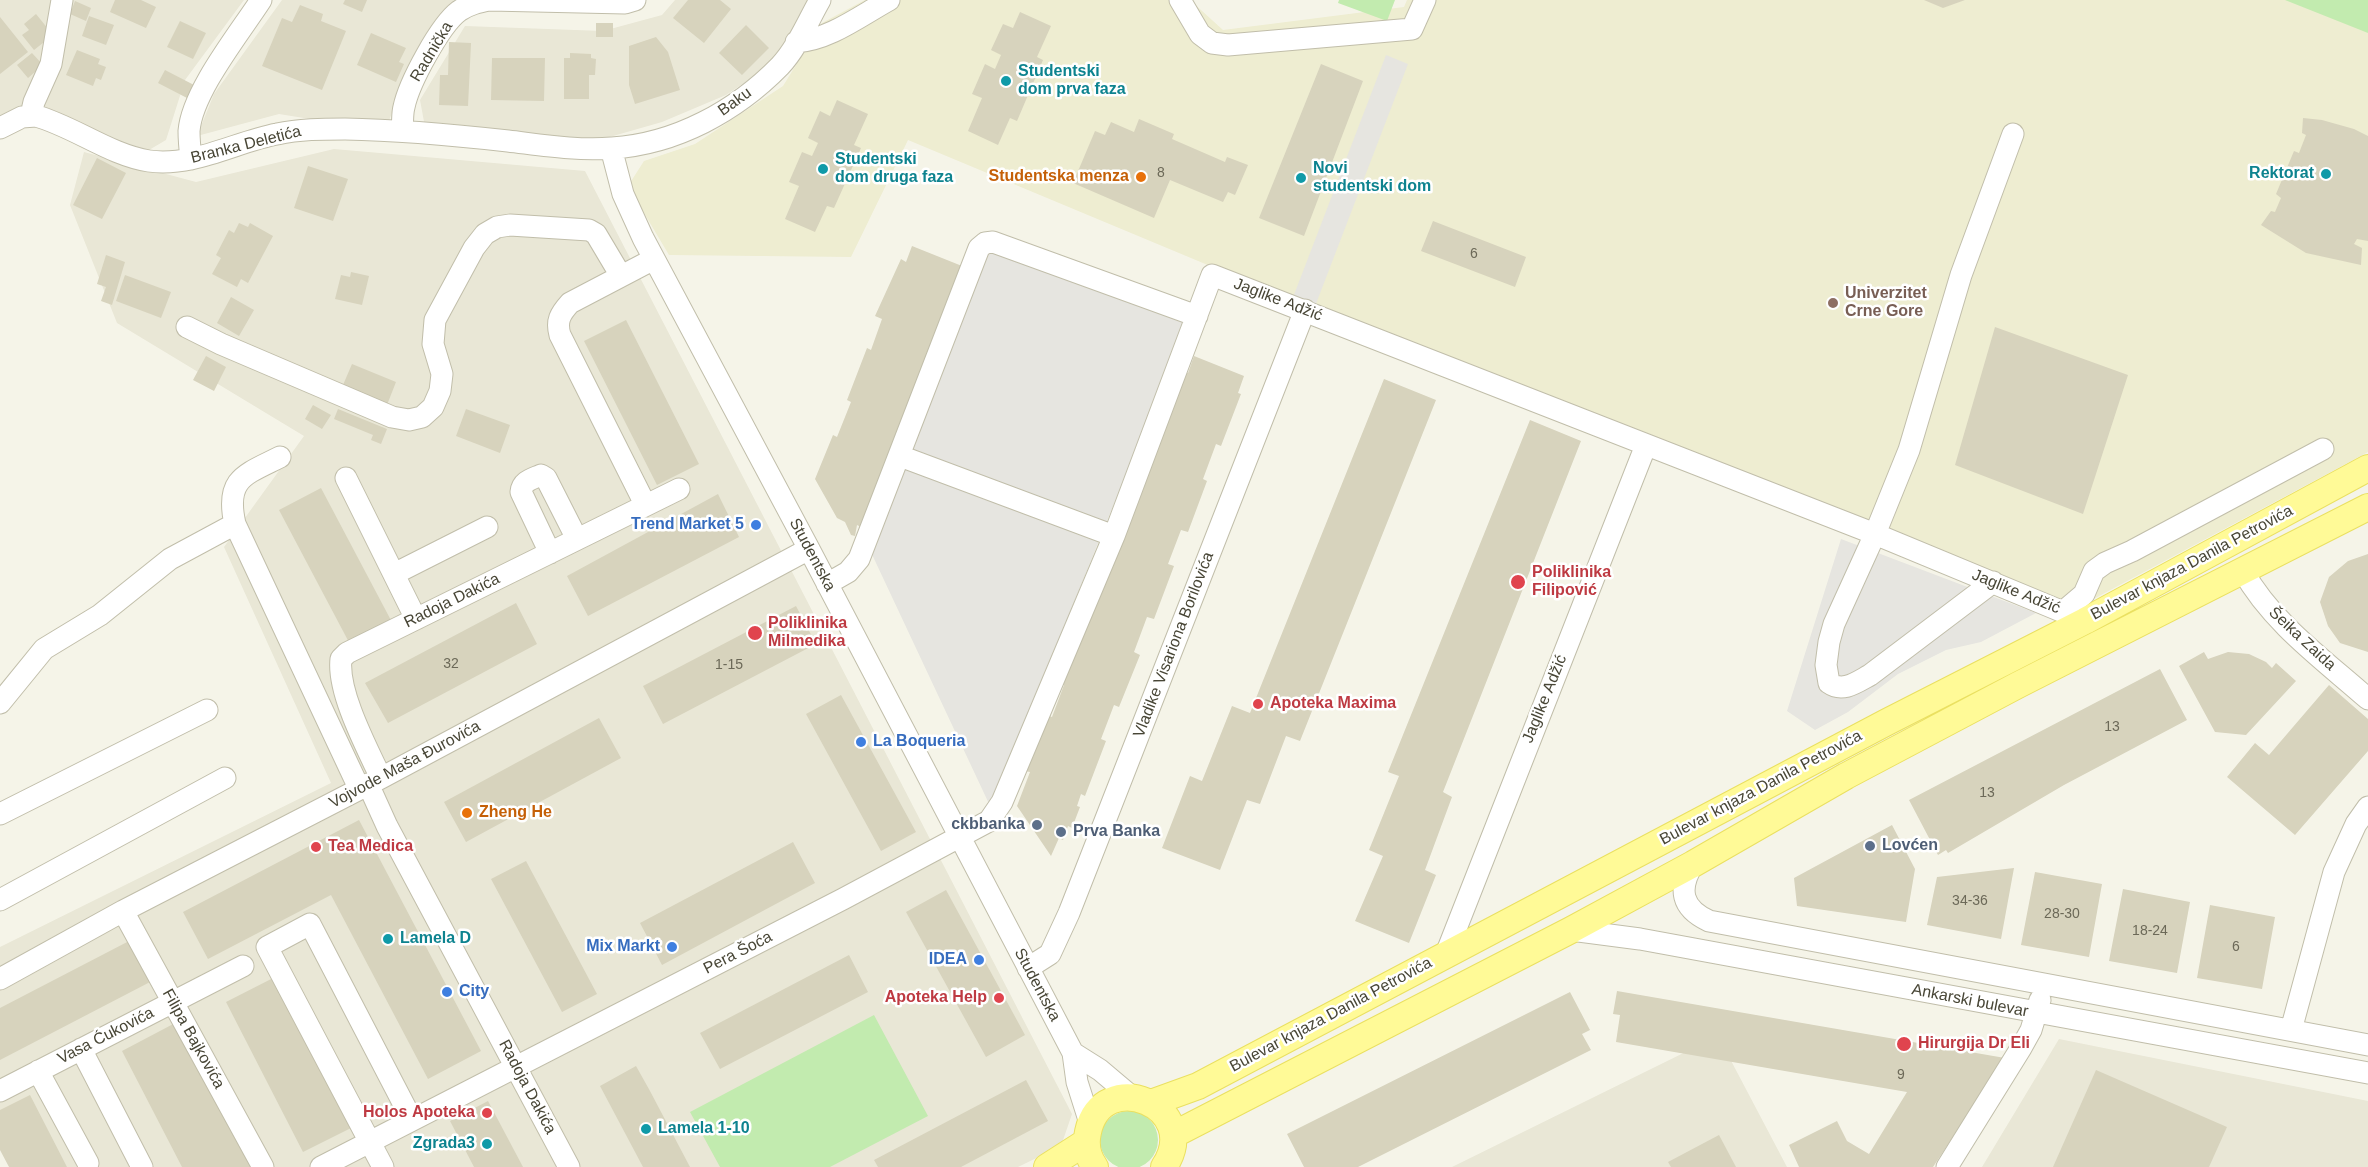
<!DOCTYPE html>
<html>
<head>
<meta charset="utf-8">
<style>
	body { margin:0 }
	canvas { display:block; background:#f5f4e8 }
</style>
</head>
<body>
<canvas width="2368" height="1167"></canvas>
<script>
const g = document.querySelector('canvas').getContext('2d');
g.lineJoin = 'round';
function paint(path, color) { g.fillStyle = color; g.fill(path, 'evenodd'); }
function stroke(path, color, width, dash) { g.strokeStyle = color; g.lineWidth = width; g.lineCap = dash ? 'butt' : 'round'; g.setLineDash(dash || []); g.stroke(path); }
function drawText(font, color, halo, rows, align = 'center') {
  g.font = font + ' Arial,sans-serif'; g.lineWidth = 5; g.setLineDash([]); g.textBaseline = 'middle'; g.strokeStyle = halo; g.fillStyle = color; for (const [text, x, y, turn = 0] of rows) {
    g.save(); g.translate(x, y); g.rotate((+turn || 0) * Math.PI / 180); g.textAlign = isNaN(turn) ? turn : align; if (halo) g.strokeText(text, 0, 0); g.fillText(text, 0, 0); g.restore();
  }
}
paint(new Path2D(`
	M0,0H244L185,80L166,140L149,150L130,151L45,112L0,119Z
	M282,0H454L407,74L385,131L279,114L197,136L214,94Z
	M675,0H808L777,61L726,95L662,122L606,138H550L425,127L420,100L465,26L603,31L662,15Z
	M334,149L585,171L1072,1114L1061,1146L1018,1167H13L0,1140V947L331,783L224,547L304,436L117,323L70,205L84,152L196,182Z
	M1718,1036L1787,1167H1452Z
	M2059,1039L2368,1101V1167H1982Z`), '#e9e7d6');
paint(new Path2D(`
	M865,0H1190L1223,30L1404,7L1407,0H2368V452L2073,610L1330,316L908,140L851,257L669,255L628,186L644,161L695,144L783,86L822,23Z`), '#eeedd1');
paint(new Path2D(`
	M1339,0H1395L1387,21L1338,3Z
	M2285,0H2368V33Z
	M874,1015L928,1116L830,1167H720L690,1112Z
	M1100 1140a29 29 0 1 1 58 0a29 29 0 1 1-58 0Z`), '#c2ebaf');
paint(new Path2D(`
	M1386,55L1408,64L1314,309L1292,300Z
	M977,239L1187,323L991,808L861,531Z
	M1841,539L2036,613L1981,642L1946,650L1898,674L1848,712L1815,730L1787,711Z`), '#e6e5e0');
paint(new Path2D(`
	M115,0H141L156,7L146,28L110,12Z
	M345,0H367L362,12L343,4Z
	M688,0H720L731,9L704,43L673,18Z
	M1924,0H1965L1943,8Z
	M75,1L91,8L86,21L70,14Z
	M300,5L323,14L321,21L346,31L322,90L262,66L282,18L292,22Z
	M1020,12L1051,26L1037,57L1043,60L1017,121L1010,118L998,145L968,131L982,98L972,94L985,64L995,69L1001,55L991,50L1003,24L1013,28Z
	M36,14L53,35L34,50L22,35L29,30L24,24Z
	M89,16L114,25L106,45L82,36Z
	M0,17L28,52L0,74Z
	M180,21L206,33L193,59L167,47Z
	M596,23H613V37H596Z
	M746,25L769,48L742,75L719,53Z
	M371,33L406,48L399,62L404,64L396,82L357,65Z
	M656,37L668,52L680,90L635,104L629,85V46Z
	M449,42L471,43L468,106L439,105L440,75H448Z
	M77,50L100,59L98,64L106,67L101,80L96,78L93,86L66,75Z
	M32,53L43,65L28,78L17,65Z
	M570,53L591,54V58L596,59L595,75H589V99H564V58H570Z
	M492,58H545L544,101L491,100Z
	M1321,64L1363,81L1304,236L1259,218Z
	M165,70L194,85L187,98L158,83Z
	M837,100L868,114L854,145L861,148L834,208L827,206L815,232L785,219L799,186L789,182L802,152L812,156L818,143L808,138L820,111L830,116Z
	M2303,118L2322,120L2354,129L2368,136V241L2357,239L2354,244L2362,248L2361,265L2306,253L2261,225L2271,211L2275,212L2281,198L2276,194L2294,151L2299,153L2306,135L2302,133Z
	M1139,119L1174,134L1172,139L1225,162L1227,157L1248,165L1235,195L1228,192L1223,202L1170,180L1154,218L1073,183L1095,131L1105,135L1111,122L1134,132Z
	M97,158L126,173L102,219L73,205Z
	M308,166L348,179L333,221L294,208Z
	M1433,221L1526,257L1515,287L1421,251Z
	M239,223L248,227L250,223L273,236L248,283L241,279L237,287L212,274L221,258L216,255L229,230L234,233Z
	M912,246L962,266L861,527L857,525L855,536L851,535L845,522L837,518L815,479L833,435L837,437L851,402L847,400L867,348L871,350L882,319L875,316L901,259L906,262Z
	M106,255L125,262L112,305L101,301L106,287L97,284Z
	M351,272L369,276L362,305L335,299L341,275L350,277Z
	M125,275L171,292L161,318L116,301Z
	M231,297L254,310L239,336L217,323Z
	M626,320L699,464L657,485L584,341Z
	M1995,327L2128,375L2083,514L1955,465Z
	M206,356L226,367L214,391L193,380Z
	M1194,356L1244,376L1238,393L1241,394L1221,446L1216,444L1203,479L1207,481L1188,532L1181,530L1168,564L1174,566L1154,619L1147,617L1134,652L1140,655L1119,707L1114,705L1101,739L1106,741L1085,796L1081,794L1077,806L1080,807L1072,828L1068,826L1063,840L1059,838L1051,856L1017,806L1030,772L1025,771L1046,715L1052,717L1064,685L1059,683L1150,457L1154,459L1167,426L1163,424L1183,371L1188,373Z
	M352,364L396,382L385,410L340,392Z
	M1384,379L1436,400L1300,741L1286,736L1260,804L1247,800L1220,870L1162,848L1190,776L1202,781L1232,706L1250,713Z
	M313,405L331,415L322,429L305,419Z
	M338,409L387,429L381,444L371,440L373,435L334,419Z
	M466,409L510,425L500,453L456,436Z
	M1530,420L1581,441L1443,792L1452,797L1425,870L1436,875L1409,943L1355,921L1383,856L1369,850L1399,776L1388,772Z
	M321,488L394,626L352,648L279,510Z
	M718,494L739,537L588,616L567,576Z
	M2368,554V652L2340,643L2328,626L2320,602L2329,577L2348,561Z
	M516,603L537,644L388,723L365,683Z
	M796,606L816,644L663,724L643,686Z
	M2204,652L2208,659L2228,652L2249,654L2266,662L2272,668L2276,663L2296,681L2246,735L2215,732L2179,666Z
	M2160,669L2187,720L2064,785L1948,853L1946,850L1938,855L1909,800Z
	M2329,685L2368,719V751L2295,835L2227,777L2255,743L2269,755Z
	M841,695L916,832L881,851L806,714Z
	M599,718L621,758L466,842L444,802Z
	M359,820L481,1051L428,1079L331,895L208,959L183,912Z
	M1892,825L1915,869L1906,922L1797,906L1794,878Z
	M793,842L815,883L662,965L640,923Z
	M526,861L597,994L562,1012L491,879Z
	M2014,868L2001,939L1927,925L1937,877Z
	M2035,872L2102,884L2089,957L2021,945Z
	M2123,889L2190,902L2177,973L2109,961Z
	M946,890L1025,1035L986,1057L906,912Z
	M2210,905L2275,917L2262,989L2197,978Z
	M131,940L152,981L0,1060V1008Z
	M849,955L868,992L720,1069L700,1033Z
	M277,976L353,1127L303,1152L226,1002Z
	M1617,991L2005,1058L1933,1167H1799L1789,1145L1837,1121L1847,1141L1869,1154L1907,1092L1616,1042L1620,1015L1613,1014Z
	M1570,992L1590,1030L1582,1034L1591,1050L1358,1167H1304L1287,1134Z
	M177,1022L252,1167H182L122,1051Z
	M636,1066L650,1091L690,1167H643L600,1086Z
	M2096,1070L2227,1127L2209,1167H2053Z
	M1026,1080L1048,1121L961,1167H878L874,1160Z
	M30,1095L67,1167H9L0,1150V1110Z
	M488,1101L523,1167H474L450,1121Z
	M1719,1135L1736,1167H1671L1668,1162Z`), '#d7d3bd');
const minor = new Path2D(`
	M1180,0L1200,34L1212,43L1228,45L1412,29L1425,0
	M796,42C829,40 860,16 889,0
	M31,115L34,102L51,64L62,0
	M0,128L22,117L36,116C73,126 110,155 149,161C194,167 235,142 277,134C300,129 322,129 345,129C400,130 454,135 508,141C542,145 578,151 612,148C676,144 736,111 780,66C797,48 808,21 820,0
	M402,130C403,123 402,114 404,107C409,83 440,25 459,11C469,4 479,2 490,0L625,3L635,0
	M611,148L623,194L643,238L809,549L1073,1053L1077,1082L1090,1123
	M191,159C190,150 189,140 189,131C192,92 239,34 261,0
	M187,327L221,344L392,417L409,420L422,417L433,407L440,391L442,374L433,344L435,320L474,248L485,234L497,227L510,225L589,230L596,234L621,276
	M900,456L1114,536
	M280,457C244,475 225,479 235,524L359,788
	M346,478L416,619
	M645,504L560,335C556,321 560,314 570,303L654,259
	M550,553L521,492C522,481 532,479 541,475L546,478L577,539
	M2243,571C2272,623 2324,660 2368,699
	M394,574L487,527
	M1993,582L1870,675C1857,682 1843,693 1829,683L1826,665L1829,642L1834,624L1875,534L1909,450L1961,275L2013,134
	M827,584L848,572L859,559L979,248L985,243L993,242L1197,316
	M2064,611L2084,594L2094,571L2105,563L2132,551L2323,449
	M0,703L44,649L100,615L170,559L235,524
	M381,778C367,748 337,692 341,659L347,653L679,489
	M368,784L387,826L569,1167
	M0,814L207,710
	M1693,864C1678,889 1681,908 1709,921L2368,1045
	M0,900L225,778
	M123,911L263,1167
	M1571,930L1640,939L2368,1073
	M1446,954L1646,445
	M1028,968L1050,954L1069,913L1305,310
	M0,979L123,911L381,778L809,549
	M2291,1030L2334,872L2356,824L2368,807
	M81,1049L142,1167
	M1073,1053L1100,1070L1132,1097
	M38,1071L88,1163
	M0,1091L243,966
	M321,1167L843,899L989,821L1002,802L1114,536L1212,275L1875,534L2085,621
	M383,1167L267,947L310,924L412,1120
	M1947,1167L2021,1048L2031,1030L2040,1000`);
const major = new Path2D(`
	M1151,1103L1198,1086L1887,722L2085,621L2368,468
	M1173,1135L1571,930L1693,864L1846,776L2018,685L2368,507
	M1047,1167L1086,1142
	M1095,1167C1087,1156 1085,1145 1088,1132C1102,1065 1204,1106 1164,1167`);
stroke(minor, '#c1beaa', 23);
stroke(major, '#eae061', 28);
stroke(minor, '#fff', 21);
stroke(major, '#fffa97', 26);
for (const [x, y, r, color] of [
	[1006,81,6,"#0f9aa8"],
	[823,169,6,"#0f9aa8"],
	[2326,174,6,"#0f9aa8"],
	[1141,177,6,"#e8710a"],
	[1301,178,6,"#0f9aa8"],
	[1833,303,6,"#8d6e63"],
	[756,525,6,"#3f7fe0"],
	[1518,582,8,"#e0444e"],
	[755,633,8,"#e0444e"],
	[1258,704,6,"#e0444e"],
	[861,742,6,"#3f7fe0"],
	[467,813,6,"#e8710a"],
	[1037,825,6,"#5c6f8a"],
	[1061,832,6,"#5c6f8a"],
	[1870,846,6,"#5c6f8a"],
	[316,847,6,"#e0444e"],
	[388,939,6,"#0f9aa8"],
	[672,947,6,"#3f7fe0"],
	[979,960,6,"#3f7fe0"],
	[447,992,6,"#3f7fe0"],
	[999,998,6,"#e0444e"],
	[1904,1044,8,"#e0444e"],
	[487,1113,6,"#e0444e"],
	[646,1129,6,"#0f9aa8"],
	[487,1144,6,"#0f9aa8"]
]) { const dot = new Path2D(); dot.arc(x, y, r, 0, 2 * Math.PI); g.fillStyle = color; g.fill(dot); stroke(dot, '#fff', 2); }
drawText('14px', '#6c6958', null, [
	["8",1161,173],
	["6",1474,254],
	["32",451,664],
	["1-15",729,665],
	["13",2112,727],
	["13",1987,793],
	["34-36",1970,901],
	["28-30",2062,914],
	["18-24",2150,931],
	["6",2236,947],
	["9",1901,1075]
]);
drawText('16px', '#484636', '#fff', [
	["Radnička",432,52,-59],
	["Baku",735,102,-36],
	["Branka Deletića",246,145,-14],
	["Jaglike Adžić",1278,300,21],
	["Studentska",812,555,62],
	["Bulevar knjaza Danila Petrovića",2192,563,-28],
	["Jaglike Adžić",2016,592,22],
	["Radoja Dakića",452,601,-26],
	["Šeika Zaida",2302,639,43],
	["Vladike Visariona Borilovića",1174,645,-69],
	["Jaglike Adžić",1545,699,-68],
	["Vojvode Maša Đurovića",405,765,-28],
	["Bulevar knjaza Danila Petrovića",1761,788,-28],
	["Pera Šoća",738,953,-27],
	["Studentska",1037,985,62],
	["Ankarski bulevar",1970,1001,11],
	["Bulevar knjaza Danila Petrovića",1331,1015,-28],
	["Vasa Ćukovića",106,1036,-27],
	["Filipa Bajkovića",193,1039,61],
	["Radoja Dakića",527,1087,62]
]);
drawText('bold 16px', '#0d838f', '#fff', [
	["Studentski",1018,72],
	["dom prva faza",1018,90],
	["Studentski",835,160],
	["dom druga faza",835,178],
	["Novi",1313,169],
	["studentski dom",1313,187],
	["Rektorat",2314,174,"right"],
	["Lamela D",400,939],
	["Lamela 1-10",658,1129],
	["Zgrada3",475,1144,"right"]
], 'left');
drawText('bold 16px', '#c56008', '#fff', [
	["Studentska menza",1129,177],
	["Zheng He",479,813,"left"]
], 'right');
drawText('bold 16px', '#785e54', '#fff', [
	["Univerzitet",1845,294],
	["Crne Gore",1845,312]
], 'left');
drawText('bold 16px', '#366cbe', '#fff', [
	["Trend Market 5",744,525],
	["La Boqueria",873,742,"left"],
	["Mix Markt",660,947],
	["IDEA",967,960],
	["City",459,992,"left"]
], 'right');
drawText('bold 16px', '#be3a42', '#fff', [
	["Poliklinika",1532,573],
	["Filipović",1532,591],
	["Poliklinika",768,624],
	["Milmedika",768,642],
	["Apoteka Maxima",1270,704],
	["Tea Medica",328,847],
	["Apoteka Help",987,998,"right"],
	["Hirurgija Dr Eli",1918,1044],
	["Holos Apoteka",475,1113,"right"]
], 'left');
drawText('bold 16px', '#4e5e75', '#fff', [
	["ckbbanka",1025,825,"right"],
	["Prva Banka",1073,832],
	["Lovćen",1882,846]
], 'left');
</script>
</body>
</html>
